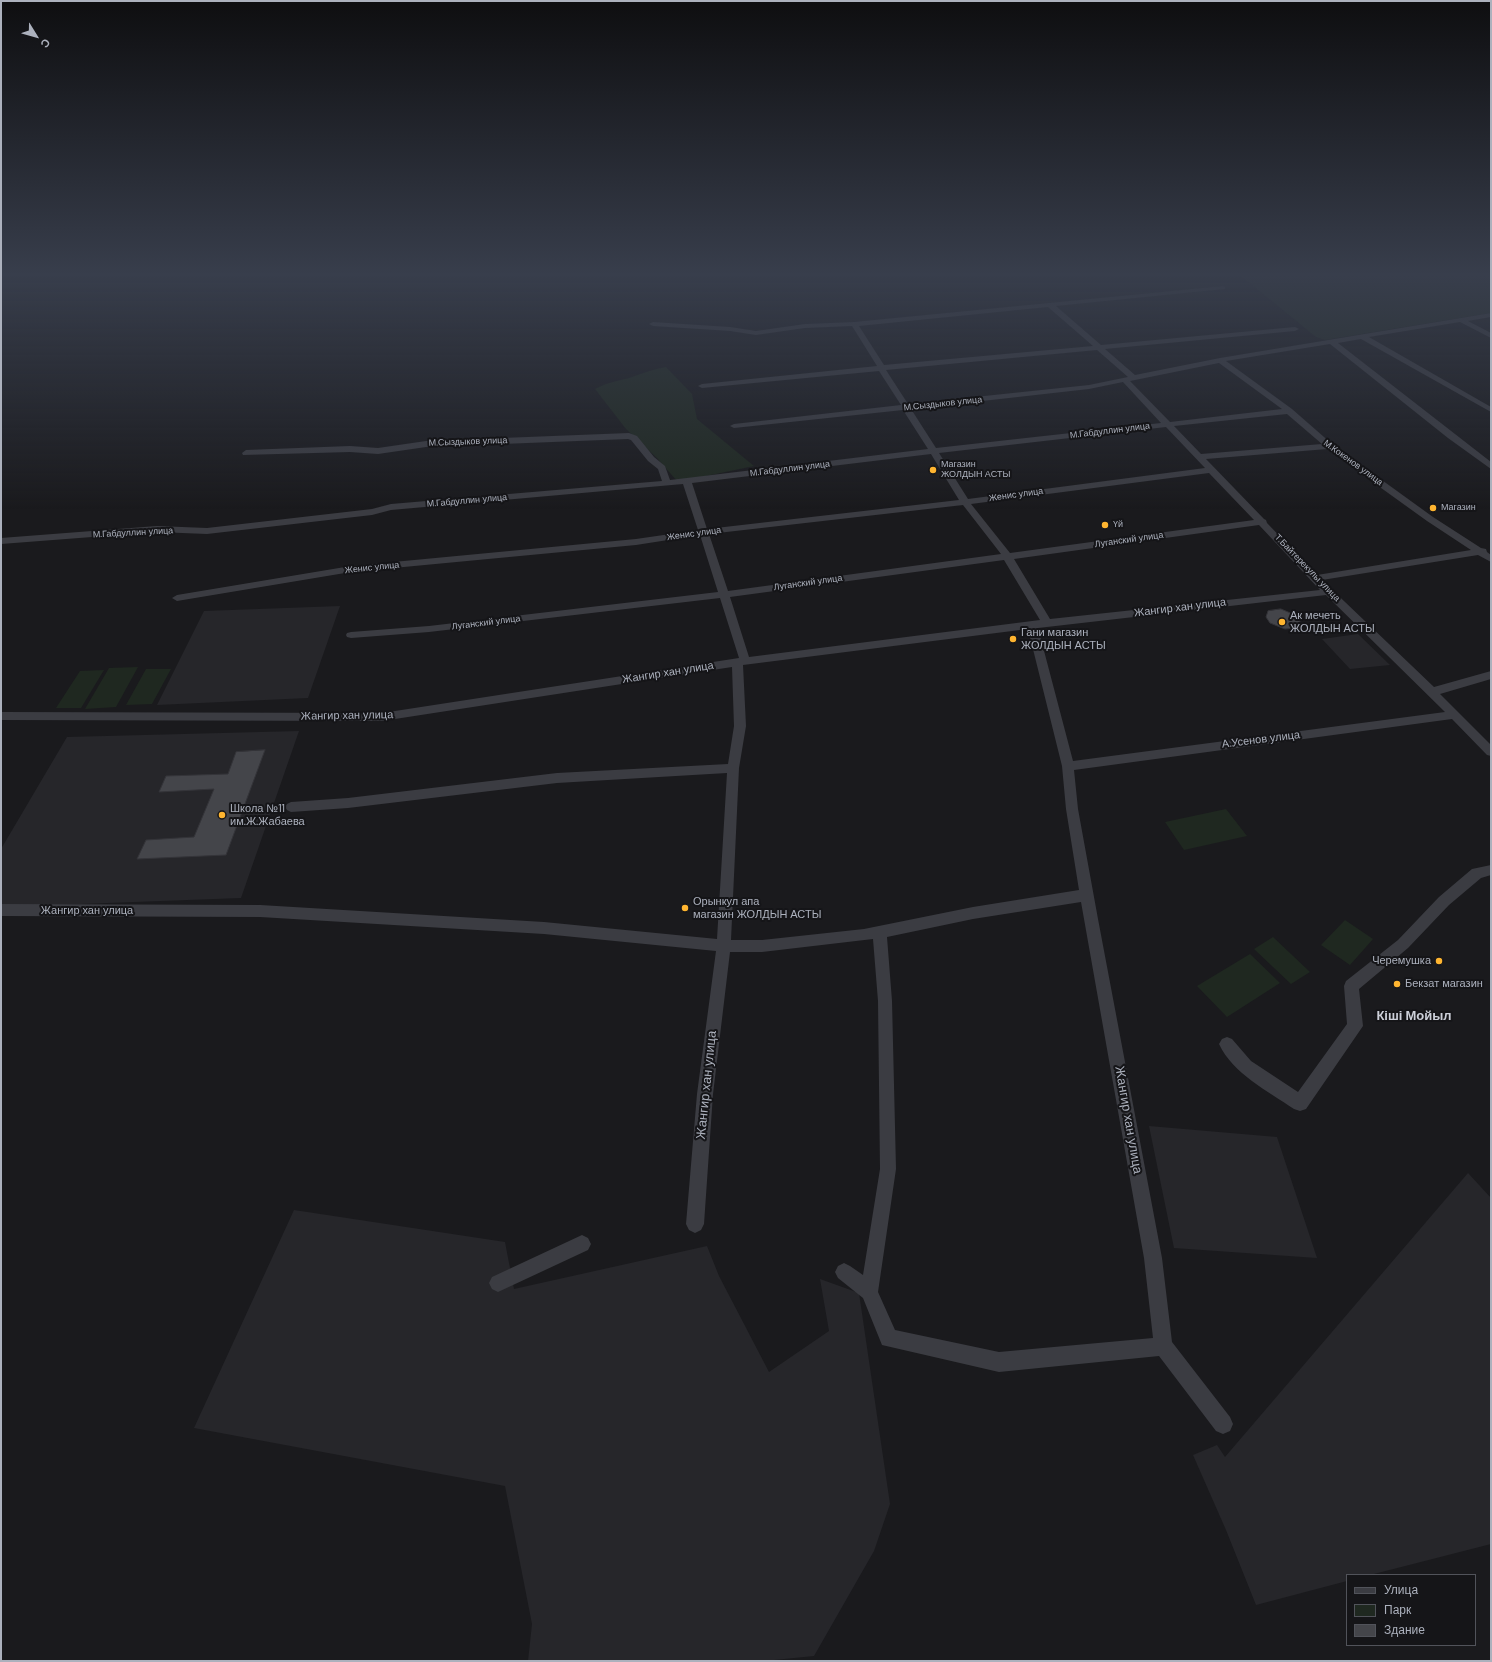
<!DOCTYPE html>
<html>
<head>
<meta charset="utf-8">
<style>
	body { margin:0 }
	#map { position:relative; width:1492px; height:1662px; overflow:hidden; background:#1a1a1d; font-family:"DM Sans",sans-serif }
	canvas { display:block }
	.frame { position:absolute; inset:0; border:2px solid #acb1bd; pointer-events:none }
	.legend { position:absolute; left:1346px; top:1574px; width:130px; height:72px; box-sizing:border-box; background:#151518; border:1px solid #51535a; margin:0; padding:5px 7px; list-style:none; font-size:12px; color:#acb1bd }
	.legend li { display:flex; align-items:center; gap:8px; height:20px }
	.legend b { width:20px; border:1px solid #51535a }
	.north { position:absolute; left:16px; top:16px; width:40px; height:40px; -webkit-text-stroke:3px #151518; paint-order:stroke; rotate:127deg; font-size:11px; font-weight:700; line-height:16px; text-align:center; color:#acb1bd }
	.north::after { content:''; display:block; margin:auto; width:14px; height:18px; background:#acb1bd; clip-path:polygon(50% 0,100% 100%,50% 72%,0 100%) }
</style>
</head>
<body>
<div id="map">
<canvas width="1492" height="1662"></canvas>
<div class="frame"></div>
<ul class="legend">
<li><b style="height:5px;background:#3b3c42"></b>Улица</li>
<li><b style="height:11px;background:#1f2820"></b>Парк</li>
<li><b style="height:11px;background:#44454a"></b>Здание</li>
</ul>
<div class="north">С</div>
</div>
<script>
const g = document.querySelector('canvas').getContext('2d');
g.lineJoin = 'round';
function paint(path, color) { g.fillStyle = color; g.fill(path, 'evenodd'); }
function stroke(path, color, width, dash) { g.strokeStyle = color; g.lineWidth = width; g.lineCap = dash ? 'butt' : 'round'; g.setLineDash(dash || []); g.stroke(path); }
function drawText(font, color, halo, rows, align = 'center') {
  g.font = font + ' "DM Sans",sans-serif'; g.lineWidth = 4; g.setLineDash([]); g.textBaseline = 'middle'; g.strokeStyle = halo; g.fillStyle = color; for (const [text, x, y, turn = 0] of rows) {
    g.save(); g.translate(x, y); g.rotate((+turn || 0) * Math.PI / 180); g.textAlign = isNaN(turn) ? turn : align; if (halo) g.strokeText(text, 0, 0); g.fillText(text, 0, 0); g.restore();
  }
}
paint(new Path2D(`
	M340,606L308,698L157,705L204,611Z
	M1358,634L1390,665L1350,669L1322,639Z
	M299,731L241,898L1,907V849L67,737Z
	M1149,1126L1277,1137L1317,1258L1174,1248Z
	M1468,1173L1491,1198V1544L1370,1575H1347V1581L1256,1605L1226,1530L1193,1455L1217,1445L1225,1457Z
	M294,1210L505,1242L514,1289L707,1246L719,1276L769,1372L829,1331L820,1279L859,1293L890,1504L874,1551L814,1656L764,1661H528L532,1624L505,1486L194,1428Z`), '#26262a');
paint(new Path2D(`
	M1241,276H1491V313L1325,340L1316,337Z
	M666,367L692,394L697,419L754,466L692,479L677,481L657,458L626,429L595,389C607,382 619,381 632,377C643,373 654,369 666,367Z
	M138,667L116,707L85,709L109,668Z
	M146,669H171L152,704L126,705Z
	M104,670L81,708H56L80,671Z
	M1226,809L1247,836L1184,850L1165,822Z
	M1345,920L1373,939L1350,965L1321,945Z
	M1273,937L1310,972L1291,984L1254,949Z
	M1250,954L1280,983L1227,1017L1197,986Z`), '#1f2820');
const building = new Path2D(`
	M1281,609L1295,615L1300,621L1299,625L1294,628L1285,629L1270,623L1266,617L1268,611Z
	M265,750L226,855L137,859L146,840L194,837L214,789L159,792L166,776L228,774L236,752Z`);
paint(building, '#44454a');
stroke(building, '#343439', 1);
paint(new Path2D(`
	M1223,286L1225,287V289L1056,306L1101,345L1295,327L1299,329L1295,331L1105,349L1135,375L1220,358L1491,313V317L1468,321L1491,333V338L1460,322L1369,337L1491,407V412L1361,339L1338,343L1491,462V469L1448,438L1330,344L1226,361L1292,409L1332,444L1433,517L1481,548L1486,549L1487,552L1491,555V562L1478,555L1322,580L1434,687L1491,671V679L1440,694L1491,745V756L1487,755L1452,719L1074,770L1078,809L1098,919L1162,1258L1172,1342L1230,1417L1233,1424L1230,1431L1223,1434L1216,1431L1159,1356L999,1372L882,1345L863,1298L838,1278L835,1272L838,1266L844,1263L850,1266L863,1275L880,1169L878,1001L873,939L762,952H730L713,1094L704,1224L701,1230L695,1233L689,1230L686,1224L697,1094L716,951L544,934L260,917L1,916V904L260,905L544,922L717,939L727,773L557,783L348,808L291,812L287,810L285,807L287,804L291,802L348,798L557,773L728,764L734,726L732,667L382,721L1,720V712L382,713L739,658L720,598L429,632L351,638L347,637L346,635L347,633L351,632L429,626L718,592L700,535L636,545L351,572L177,601L172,598L177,595L351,566L636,539L698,530L683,484L391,510L372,515L207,534L157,532L1,544V538L157,526L207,528L372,509L391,504L662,481L658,469L648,461L631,440L628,439L426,447L378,454L350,452L243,455L242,453L246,450L350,446L378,448L426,441L629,433L637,436L654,457L665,466L670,480L928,449L903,410L734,428L730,426L734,424L901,405L879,371L702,388L698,386L702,384L877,366L852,326L805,328L756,335L730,331L653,326L649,324L653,322L730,327L756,331L805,324L854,322ZM1048,307L1093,346L884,365L859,326ZM1097,350L1128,377L1089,385L908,404L886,370ZM1219,363L1282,409L1170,422L1130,381ZM1123,382L1161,423L936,448L911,409L1089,389ZM1287,414L1322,444L1201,454L1174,426ZM1166,427L1205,468L968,499L939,453ZM1327,449L1427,521L1471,550L1317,575L1267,523L1266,520L1264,519L1206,459ZM931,454L959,500L707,529L692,483ZM1209,473L1254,520L1010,553L971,504ZM963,505L1001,554L728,591L709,534ZM1259,525L1320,590L1050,619L1014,559ZM1004,560L1040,620L749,657L730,597ZM1326,595L1445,712L1073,761L1038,628ZM1028,629L1062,766L1066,809L1079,890L973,907L864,929L762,940H731L739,768L746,726L743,665ZM1081,902L1144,1258L1153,1338L999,1352L895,1330L878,1292L896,1169L892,1001L887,937L973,919Z
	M1491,865V875L1481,878L1449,905L1408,948L1359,989L1363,1026L1306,1109L1300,1111L1294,1109C1268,1091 1233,1074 1219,1044L1222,1039L1227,1037L1232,1039L1251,1061L1298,1092L1347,1024L1344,986L1346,981L1398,940L1439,897L1472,869Z
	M582,1235L588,1238L591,1244L588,1250L498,1292L492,1289L489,1283L492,1277Z`), '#3b3c42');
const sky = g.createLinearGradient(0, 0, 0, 509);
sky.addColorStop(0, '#0e0e10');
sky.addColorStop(0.54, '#383e4c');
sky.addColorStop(1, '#383e4c00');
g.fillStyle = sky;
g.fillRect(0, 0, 1492, 509);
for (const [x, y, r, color] of [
	[933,470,4,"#ffb530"],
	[1433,508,4,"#ffb530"],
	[1105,525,4,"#ffb530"],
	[1282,622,4,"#ffb530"],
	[1013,639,4,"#ffb530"],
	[222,815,4,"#ffb530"],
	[685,908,4,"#ffb530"],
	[1439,961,4,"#ffb530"],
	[1397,984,4,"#ffb530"]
]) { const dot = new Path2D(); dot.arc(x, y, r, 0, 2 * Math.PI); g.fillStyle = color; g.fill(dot); stroke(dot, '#151518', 1.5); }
drawText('9px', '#acb1bd', '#151518', [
	["М.Сыздыков улица",943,404,-6],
	["М.Габдуллин улица",1110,431,-7],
	["М.Сыздыков улица",468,442,-2],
	["М.Кокенов улица",1353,463,36],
	["М.Габдуллин улица",790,469,-7],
	["Женис улица",1016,495,-8],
	["М.Габдуллин улица",467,501,-5],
	["М.Габдуллин улица",133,533,-3],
	["Женис улица",694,534,-8],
	["Луганский улица",1129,540,-8],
	["Женис улица",372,568,-6],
	["Т.Байтерекулы улица",1307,568,46],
	["Луганский улица",808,583,-8],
	["Луганский улица",486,623,-7]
]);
drawText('9px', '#acb1bd', '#151518', [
	["Магазин",941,465],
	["ЖОЛДЫН АСТЫ",941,475],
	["Магазин",1441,508],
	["Үй",1113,525]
], 'left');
drawText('11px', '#acb1bd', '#151518', [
	["Жангир хан улица",1180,608,-7],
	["Жангир хан улица",668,673,-9],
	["Жангир хан улица",347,716,-1],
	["А.Усенов улица",1261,740,-7],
	["Жангир хан улица",87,911]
]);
drawText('11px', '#acb1bd', '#151518', [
	["Ак мечеть",1290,616],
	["ЖОЛДЫН АСТЫ",1290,629],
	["Гани магазин",1021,633],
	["ЖОЛДЫН АСТЫ",1021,646],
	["Школа №11",230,809],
	["им.Ж.Жабаева",230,822],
	["Орынкул апа",693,902],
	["магазин ЖОЛДЫН АСТЫ",693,915],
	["Черемушка",1431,961,"right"],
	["Бекзат магазин",1405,984]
], 'left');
drawText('bold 13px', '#cdd0d9', '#151518', [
	["Кіші Мойыл",1414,1017]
]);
drawText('13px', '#acb1bd', '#151518', [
	["Жангир хан улица",707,1085,-84],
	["Жангир хан улица",1128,1120,80]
]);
</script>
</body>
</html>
